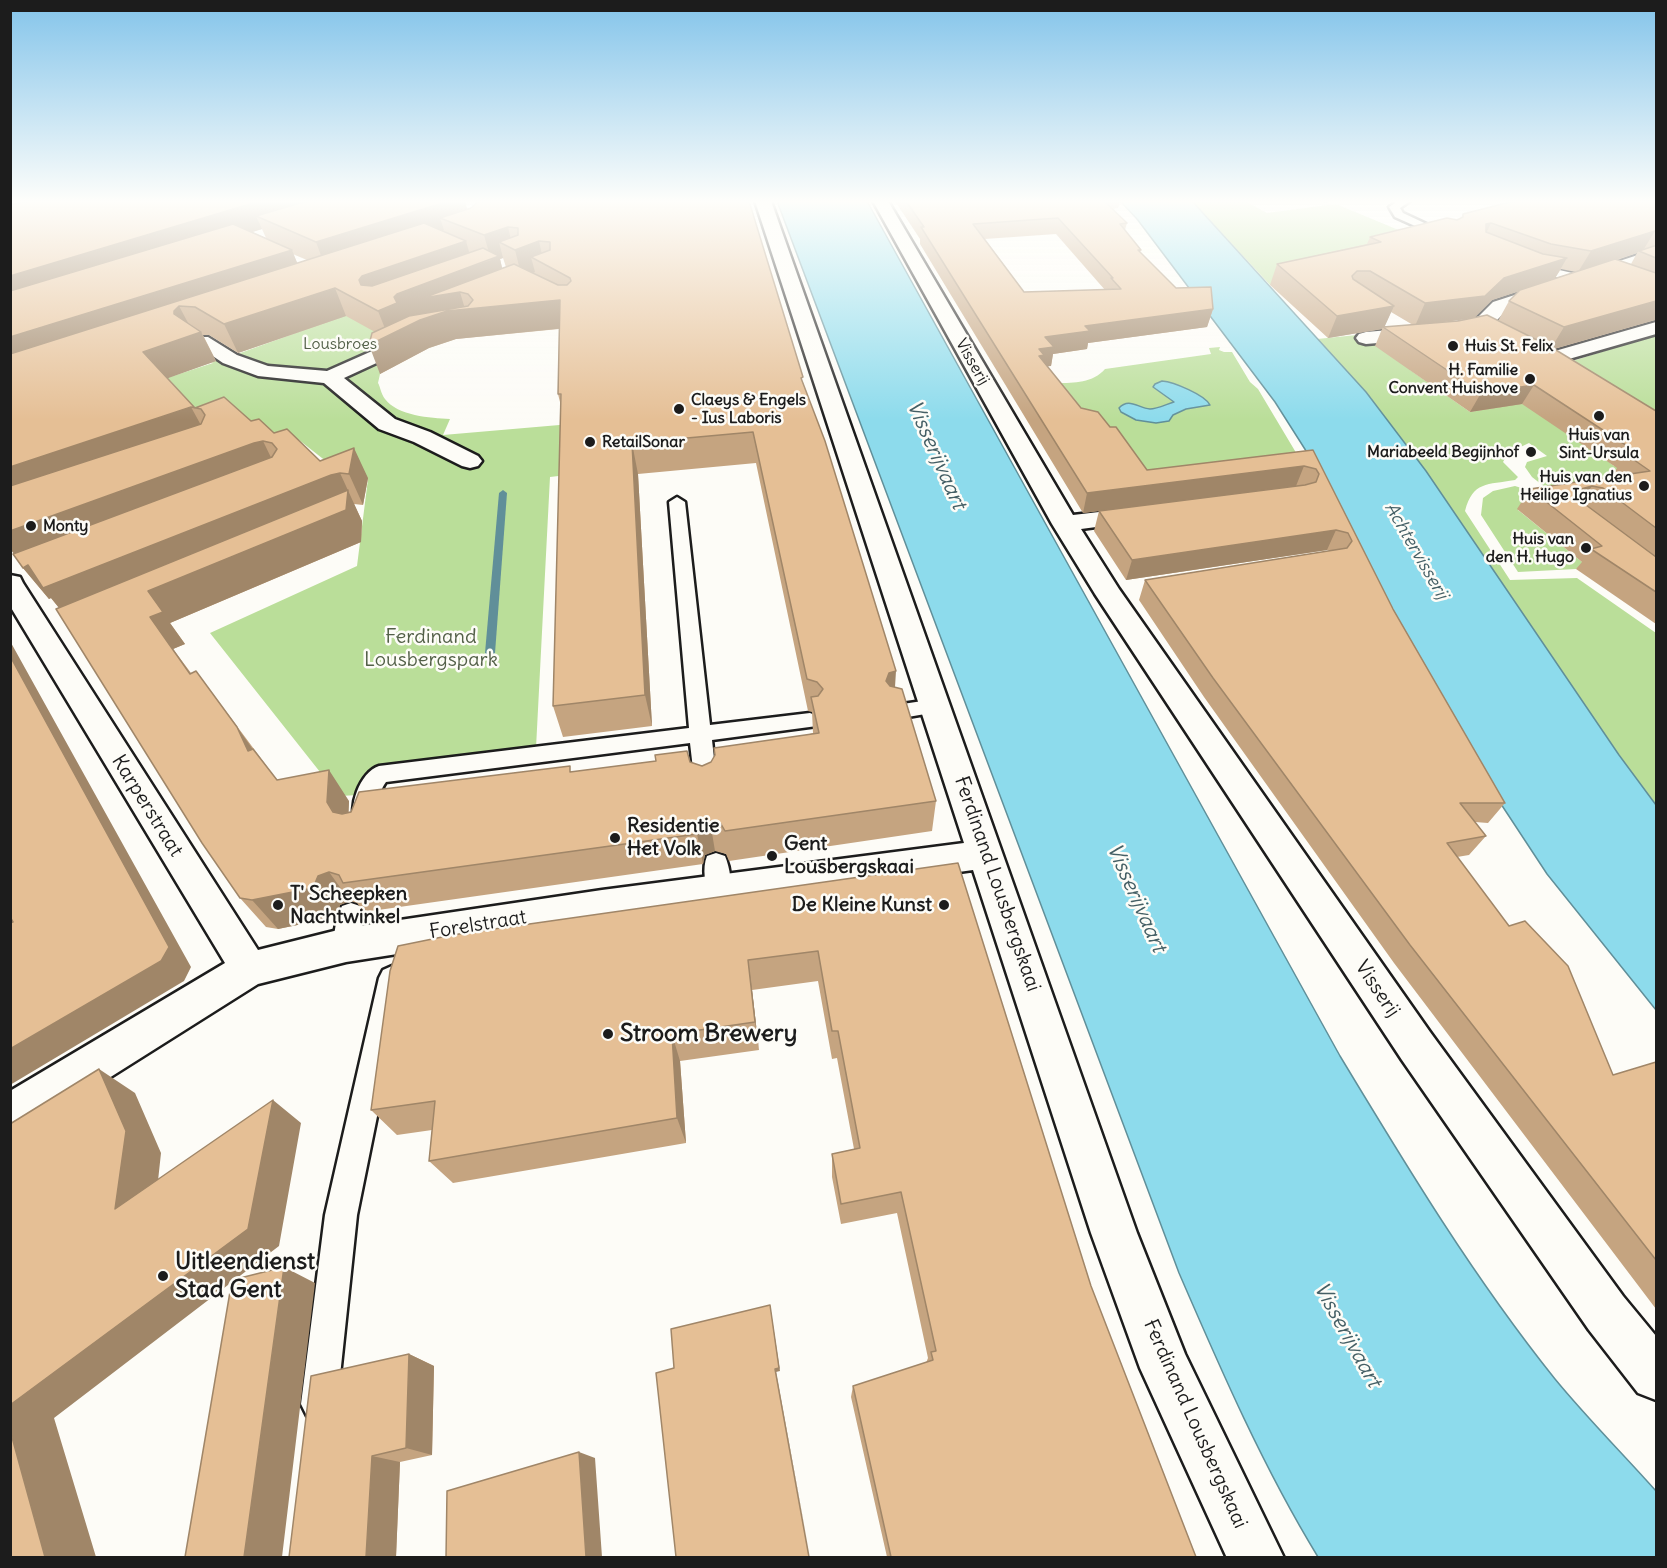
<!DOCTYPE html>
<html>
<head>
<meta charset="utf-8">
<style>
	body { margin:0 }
	#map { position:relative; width:1667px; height:1568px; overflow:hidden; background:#fdfcf7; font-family:Delius,sans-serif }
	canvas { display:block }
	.frame { position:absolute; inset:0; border:12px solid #1c1c1c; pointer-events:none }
</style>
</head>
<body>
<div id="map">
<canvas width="1667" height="1568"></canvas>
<div class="frame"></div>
</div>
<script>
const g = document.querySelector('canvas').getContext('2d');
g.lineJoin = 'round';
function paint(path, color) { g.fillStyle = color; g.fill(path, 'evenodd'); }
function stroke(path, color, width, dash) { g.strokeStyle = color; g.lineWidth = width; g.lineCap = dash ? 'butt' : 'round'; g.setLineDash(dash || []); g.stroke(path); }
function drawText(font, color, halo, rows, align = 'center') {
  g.font = font + ' Delius,sans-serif'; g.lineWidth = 5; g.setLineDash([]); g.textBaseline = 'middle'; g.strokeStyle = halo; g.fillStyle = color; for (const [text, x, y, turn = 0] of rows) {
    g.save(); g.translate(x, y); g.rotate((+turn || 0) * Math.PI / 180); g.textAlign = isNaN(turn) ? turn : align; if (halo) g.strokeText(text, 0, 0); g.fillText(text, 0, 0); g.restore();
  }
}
paint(new Path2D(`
	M1192,201H1245L1267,213L1336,204L1425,241L1270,285Z
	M362,309L443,336L386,369L380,374L378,383C380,386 381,394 385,399C398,416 430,418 450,419L443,435L571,424L567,475L550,477L536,748L389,766L378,831L359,795L339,796L210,633L357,566L368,479L355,484L299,440L267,452L65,411L213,363L201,353L232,356Z
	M1357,335L1373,342L1420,338L1410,370L1470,412L1577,394L1606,460L1614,466L1641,461L1640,492L1569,506L1532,477L1525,467L1527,462L1547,456L1529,443L1508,453L1503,462L1518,477L1515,480C1487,485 1473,481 1465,511L1510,580L1577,578L1656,633V805L1619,755L1426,471L1366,392L1317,339Z
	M1656,335V416L1566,363Z
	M1220,347L1219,350L1224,352H1232L1250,382L1258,389L1301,461L1130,477L1057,383C1074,383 1093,383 1105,369L1211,354L1209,348Z
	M1515,486L1534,492L1518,510L1587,566L1576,569L1518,572L1481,515L1483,498L1493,491Z`), '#bade99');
const water = new Path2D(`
	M777,201H867L1340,1056C1407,1167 1474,1278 1555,1379C1587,1418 1623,1454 1656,1491V1557H1318C1263,1467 1221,1370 1179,1273Z
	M1120,201H1192L1366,392L1426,471L1619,755L1656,805V1010L1547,874L1499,801L1458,737L1315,465L1275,402L1137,219Z
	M1162,381C1174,382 1205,395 1210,405L1186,409L1173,415L1169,421L1156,423L1136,420L1121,412L1119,408C1129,397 1138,408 1150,409C1157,409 1167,404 1174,402L1153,387L1155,384Z`);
paint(water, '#8ddbec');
stroke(water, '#608f99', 1.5);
paint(new Path2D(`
	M503,490L507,493L495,653L490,657L485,653L499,493Z`), '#608f99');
const service = new Path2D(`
	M1398,201H1410L1400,208L1403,213L1452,236L1446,239L1442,238L1395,217L1389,207Z
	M1528,263L1586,276L1588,279L1582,283L1524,270V264Z
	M677,497L685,502L710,725L810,713L817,716L821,721L817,726L712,740L717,786L714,792L706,795L698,792L695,786L690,743L386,782C376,795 380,811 372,825L364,828L356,825C347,808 360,772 379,766L689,728L669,502Z
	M936,699L943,701L946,706L943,711L896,719L889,716L886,711L889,706Z
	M716,853L725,856C730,868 733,886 728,897L719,900L710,897C705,886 702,868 707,856Z
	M351,903L360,906C366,919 361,940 355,953L346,956L337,953C331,940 336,919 342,906Z
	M392,966L401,970L405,978L357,1215L337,1404L331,1416L319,1422L307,1416L301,1404L325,1215L379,978L383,970Z`);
const pedestrian = new Path2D(`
	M415,332L422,334L425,338L422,342L344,378L395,419L430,432L478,456L482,461L478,466L470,468L462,466L414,442L379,429L324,383L258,376L223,363L191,341L194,337H208L237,355L268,366L327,371Z`);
const minor = new Path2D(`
	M755,201H771L1137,1233L1185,1354L1284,1558H1227L1140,1368L1091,1233L973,870L602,922L346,962L258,984L25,1131L10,1137V1091L225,963L10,606V575L20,577L23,583L258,950L346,928L602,890L964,843Z
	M873,201H888L1073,515L1142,507L1151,509L1154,514L1151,519L1142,521L1081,529L1119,589L1430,1032L1623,1296L1656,1336V1400L1638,1393L1589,1330L1402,1060L1095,594L1052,524Z
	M1641,254L1656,258V269L1641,265L1507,310L1488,329L1448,337L1366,344L1359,342L1356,338L1359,334L1366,332L1448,325L1475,320L1493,302Z
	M1656,322V334L1548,365L1541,363L1538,359L1541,355Z`);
stroke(service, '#1c1c1c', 5);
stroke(pedestrian, '#1c1c1c', 5);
stroke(minor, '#1c1c1c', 5);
paint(service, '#fdfcf7');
paint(pedestrian, '#fdfcf7');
paint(minor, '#fdfcf7');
paint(new Path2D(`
	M27,201H465L467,209L471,208L479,201L803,383L895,688L936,801L932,831L729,861L726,854L715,851L705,855L703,864L364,912L357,903L350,901L340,905L336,917L278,929L266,927L240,898L59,608L51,598L49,599L23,568L14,553ZM262,229L266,238L252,232ZM293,254L295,255L307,260L297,263ZM503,258L506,267L502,268L500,259ZM346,316L375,332L380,374L429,348L456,339L559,329L558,394L561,406L553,706L563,737L652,726L638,474L756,463L808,711L812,712L813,733L702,766L690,762L572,772L348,812L349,801L277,780L196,671L191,673L173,649L185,644L170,623L361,542L362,521L354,504L363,505L368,478L320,461L274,433L251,421L195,408L167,378L216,361L203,335H209L238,353Z
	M895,201H1120L1118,208L1112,209L1127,223L1125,230L1141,250L1140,252L1176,288L1213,309L1207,327L1088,343L1087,349L1053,354L1051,366H1047L1081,408L1110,427L1147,470L1313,450L1393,609L1505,803L1488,823L1475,822L1486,836L1469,855L1457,857L1613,1075L1656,1062V1309L1394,963L1204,697L1139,600L1145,580L1331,551L1327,550L1126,580L1094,531L1099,511L1290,487L1083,513L920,244V239ZM1056,234L1105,290L1024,292L985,239Z
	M1656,201V321L1655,320L1554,349L1656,411V624L1576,569L1582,562L1517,509L1530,489L1615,476L1613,475L1617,468L1522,404L1470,412L1375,346L1382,329L1328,338L1270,285L1277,264L1367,244L1370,237L1457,220L1461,218L1463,214ZM1637,253L1631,264L1617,260ZM1561,269L1576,272L1555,278ZM1519,291L1509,301L1498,321L1435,323L1474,318L1492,300ZM1391,312L1413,325L1384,327Z
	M958,863L1091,1286L1196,1557H887L851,1397L853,1386L926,1363L928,1358L897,1213L841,1224L832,1177V1154L854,1149L837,1058L832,1059L818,981L752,990L759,1050L680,1061L686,1143L453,1183L429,1161L432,1130L397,1135L371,1110Z
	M409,1354L434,1366L432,1455L400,1462L396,1557H289Z`), '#c5a480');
paint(new Path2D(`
	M260,201H352L256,216L262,229L10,309V276Z
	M449,201H465L469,219L440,218L444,230L326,269L316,242Z
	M1325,201H1340L1324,203Z
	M1491,223L1481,244L1486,224Z
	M508,227L513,249L499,242L503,258L500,259L506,284L468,294L460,292L465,309L560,300L566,328L456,339L429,348L380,374L369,345L388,336L378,311L370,307L359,280L362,276L466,241L473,266L491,260L484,235Z
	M1655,231L1642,252L1639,251L1637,253L1578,272L1591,251Z
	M539,241L544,264L531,257L535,272L522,278L515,250Z
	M292,250L303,277L195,307L179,306L194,334L201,332L216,361L160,381L10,372V337Z
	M1567,258L1554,280L1492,300L1474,318L1415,326L1425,303Z
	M335,288L346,316L238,353L224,324Z
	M1656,301V318L1655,320L1550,350L1564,327Z
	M1394,306L1384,328L1383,327L1382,329L1328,338L1337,316Z
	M1213,309L1207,327L1088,343L1087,349L1053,354L1051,366L1041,367L1040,373L1039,349L1045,337L1085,326Z
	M1534,385L1522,404L1470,412L1481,393Z
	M191,407L208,438L10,506V467Z
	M263,441L278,472L331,475L340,473L362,521L361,542L170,623L185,644L173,649L69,620L51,598L49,599L23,568L25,567L10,549V531L254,443Z
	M632,443L638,474L652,726L645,695Z
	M354,448L368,478L363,505L349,474Z
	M1304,466L1296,486L1083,513L1087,493Z
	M1592,486L1578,506L1567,509L1581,489Z
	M1336,530L1327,550L1126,580L1132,560Z
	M10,641L191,967L184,981L10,1085V1049L161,961L10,656Z
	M896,671L894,703L886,681L889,673Z
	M237,727L259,758L248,751Z
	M329,770L349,801L348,833L327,802Z
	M710,821L715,851L705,855L703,864L697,834L699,825Z
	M329,872L350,901L340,905L336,917L278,929L252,900Z
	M748,960L752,990L759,1050L755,1022Z
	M672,1034L680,1061L686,1143L677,1118Z
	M99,1069L135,1093L161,1153L153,1227L115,1209Z
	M273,1100L301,1123L279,1246L54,1418L96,1557H45L10,1430V1405Z
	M284,1267L315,1283L282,1557H244Z
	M770,1305L780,1371L776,1372L810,1557L775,1369Z
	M409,1354L434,1366L432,1455L406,1448Z
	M579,1452L595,1458L602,1557H586Z
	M372,1456L400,1462L396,1557H366Z`), '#a08668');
const building = new Path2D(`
	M27,201H260L10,276V205Z
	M307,201H449L316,242L256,216Z
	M479,201H749L803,377L801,378L825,441L896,671L889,673L886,681L890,686L902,689L936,801L725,831L721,824L710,821L699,825L697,834L343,883L339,875L329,872L318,876L313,888L252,900L240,898L202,843L56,609L348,490L346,510L148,591L163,612L150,617L190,674L196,671L237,727L248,751L253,749L277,780L329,770L327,802L333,812L342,814L351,812L359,792L570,766V772L656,761L655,755L687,751L690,762L702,766L711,762L715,755L714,748L819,733L811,697L818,696L823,689L817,682L807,679L753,432L632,443L645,695L553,706L561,394H558L560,300L447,311L420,320L369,345L372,333L409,316L468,306L473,300L468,294L460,292L423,298L514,264L558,285H567L571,281L570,278L531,257L550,250V242L539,241L515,250L499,242L518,235V228L508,227L484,235L440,218L471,208Z
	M906,201H1104L1127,223L1120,224L1141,250H1138L1176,288L1211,287L1213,309L1085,326L1090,331L1045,337L1054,347L1039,349L1044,355L1039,356L1081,408L1098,412L1110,427H1116L1147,470L1313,450L1393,609L1505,803H1460L1486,836L1447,843L1509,926L1525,921L1568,966L1613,1075L1656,1062V1260L1410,945L1213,678L1145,580L1347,548L1352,541L1348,533L1336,530L1132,560L1099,511L1305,485L1316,482L1319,474L1316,469L1304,466L1087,493L921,227H924ZM1058,218L1113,278H1111L1121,289L1024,292L973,224Z
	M1514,201H1656V231H1655L1591,251L1551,244L1491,223L1486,224V232L1543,254L1567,258L1504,278L1485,296L1425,303L1370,271H1357L1352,276L1353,279L1394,306L1337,316L1277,264L1381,242L1370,237L1447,218L1457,220L1463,217V214Z
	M424,223L466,241L362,276L359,280L361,285L372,286L483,248L499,256L397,294L394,297L397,303L378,311L335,288L224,324L195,307L179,306L174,311V314L201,332L143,352L195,408L224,397L251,421L259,419L274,433L287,429L320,461L354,448L349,474L340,473L331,475L43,588L28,565L23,568L13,554L272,457L277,449L272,443L263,441L254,443L10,531V486L201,424L205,415L201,409L191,407L10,467V354Z
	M233,224L292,250L10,337V291Z
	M1654,246H1656V258L1639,251Z
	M1615,259L1656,273V301L1564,327L1509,301L1520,290Z
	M1487,315L1551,347L1656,411V528L1603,488L1592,486L1581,489L1578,496L1582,502L1656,557V592L1591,549L1602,546L1530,489L1650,471L1627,455L1638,453L1534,385L1481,393L1383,327L1458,321Z
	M10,656L169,947L161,961L10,1049V923L13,922L10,917V907L11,906L10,904Z
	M958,863L1091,1286L1196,1557H891L853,1386L933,1360L931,1352L936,1351L901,1192L841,1204L832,1154L860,1148L838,1031H832L818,951L748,960L755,1022L672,1034L677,1118L429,1161L435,1101L371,1110L390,971L398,946L452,935Z
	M99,1069L126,1131L115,1209L273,1100L248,1229L10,1405V1124Z
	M284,1267L244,1557H185L232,1280Z
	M770,1305L779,1368L775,1369L809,1557H676L656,1373L674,1368L671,1329Z
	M409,1354L406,1448L372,1456L366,1557H289L311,1376Z
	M10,1430L45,1557H10Z
	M579,1452L586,1557H446L447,1491Z`);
paint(building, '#e5bf95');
stroke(building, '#a08668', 1.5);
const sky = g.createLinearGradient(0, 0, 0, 420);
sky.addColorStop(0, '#83c4ea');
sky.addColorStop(0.48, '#fefefb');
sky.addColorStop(1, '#fefefb00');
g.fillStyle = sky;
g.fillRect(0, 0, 1667, 420);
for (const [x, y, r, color] of [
	[1453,346,6,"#1c1c1c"],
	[1530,379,6,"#1c1c1c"],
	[679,409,6,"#1c1c1c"],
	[1599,416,6,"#1c1c1c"],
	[590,442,6,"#1c1c1c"],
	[1531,452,6,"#1c1c1c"],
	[1644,486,6,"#1c1c1c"],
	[31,526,6,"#1c1c1c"],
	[1586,548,6,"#1c1c1c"],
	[615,838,6,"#1c1c1c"],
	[772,856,6,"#1c1c1c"],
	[278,905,6,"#1c1c1c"],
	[944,905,6,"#1c1c1c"],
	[608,1034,6,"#1c1c1c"],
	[163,1276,6,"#1c1c1c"]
]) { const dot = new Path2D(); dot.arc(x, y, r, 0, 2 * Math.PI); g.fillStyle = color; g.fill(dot); stroke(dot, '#fdfcf7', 2); }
drawText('16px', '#536048', '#fdfcf7', [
	["Lousbroes",340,344]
]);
drawText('bold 16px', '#1c1c1c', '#fdfcf7', [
	["Huis St. Felix",1465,346],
	["H. Familie",1518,370,"right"],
	["Convent Huishove",1518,388,"right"],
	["Claeys & Engels",691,400],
	["- Ius Laboris",691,418],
	["Huis van",1599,435,"center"],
	["Sint-Ursula",1599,453,"center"],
	["RetailSonar",602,442],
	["Mariabeeld Begijnhof",1519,452,"right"],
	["Huis van den",1632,477,"right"],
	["Heilige Ignatius",1632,495,"right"],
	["Monty",43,526],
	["Huis van",1574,539,"right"],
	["den H. Hugo",1574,557,"right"]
], 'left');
drawText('16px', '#1c1c1c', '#fdfcf7', [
	["Visserij",972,362,60]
]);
drawText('italic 18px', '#445f65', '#fdfcf7', [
	["Achtervisserij",1416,551,60]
]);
drawText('20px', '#536048', '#fdfcf7', [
	["Ferdinand",431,637],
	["Lousbergspark",431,660]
]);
drawText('20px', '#1c1c1c', '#fdfcf7', [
	["Karperstraat",147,806,58],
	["Ferdinand Lousbergskaai",997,884,71],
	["Forelstraat",478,925,-9],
	["Visserij",1377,989,56],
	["Ferdinand Lousbergskaai",1195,1424,66]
]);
drawText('bold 20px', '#1c1c1c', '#fdfcf7', [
	["Residentie",627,826],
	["Het Volk",627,849],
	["Gent",784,844],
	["Lousbergskaai",784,867],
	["T' Scheepken",290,894],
	["Nachtwinkel",290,917],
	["De Kleine Kunst",932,905,"right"]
], 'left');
drawText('italic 21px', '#445f65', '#fdfcf7', [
	["Visserijvaart",936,455,66],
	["Visserijvaart",1136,898,66],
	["Visserijvaart",1347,1335,61]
]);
drawText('bold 24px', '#1c1c1c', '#fdfcf7', [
	["Stroom Brewery",620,1034],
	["Uitleendienst",175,1262],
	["Stad Gent",175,1290]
], 'left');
</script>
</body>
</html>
